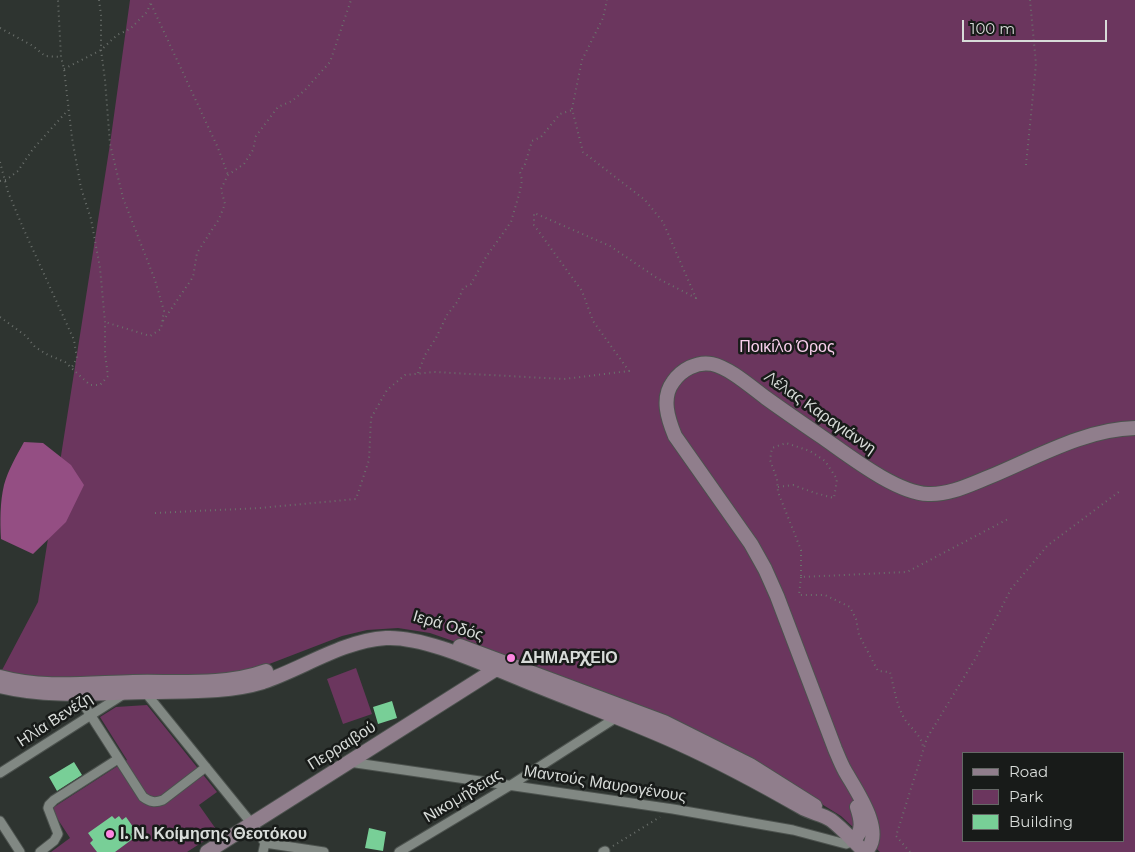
<!DOCTYPE html>
<html>
<head>
<meta charset="utf-8">
<style>
	body { margin:0 }
	#map { position:relative; width:1135px; height:852px; overflow:hidden; background:#2e3430; font-family:Montserrat,sans-serif }
	canvas { display:block }
	.legend { position:absolute; left:962px; top:752px; width:162px; height:90px; box-sizing:border-box; background:#181b19; border:1px solid #656866; margin:0; padding:6px 9px; list-style:none; font-size:15px; color:#d8dcd9 }
	.legend li { display:flex; align-items:center; gap:10px; height:25px }
	.legend b { width:25px; border:1px solid #656866 }
	.scale { position:absolute; left:962px; top:20px; width:145px; height:22px; box-sizing:border-box; border:2px solid #d8dcd9; border-top:0; padding-left:6px; font-size:15px; line-height:18px; white-space:nowrap; color:#d8dcd9; -webkit-text-stroke:4px #181b19; paint-order:stroke }
</style>
</head>
<body>
<div id="map">
<canvas width="1135" height="852"></canvas>
<ul class="legend">
<li><b style="height:6px;background:#907e8c"></b>Road</li>
<li><b style="height:14px;background:#6b365e"></b>Park</li>
<li><b style="height:14px;background:#78cf97"></b>Building</li>
</ul>
<div class="scale">100 m</div>
</div>
<script>
const g = document.querySelector('canvas').getContext('2d');
g.lineJoin = 'round';
function paint(path, color) { g.fillStyle = color; g.fill(path, 'evenodd'); }
function stroke(path, color, width, dash) { g.strokeStyle = color; g.lineWidth = width; g.lineCap = dash ? 'butt' : 'round'; g.setLineDash(dash || []); g.stroke(path); }
function drawText(font, color, halo, rows, align = 'center') {
  g.font = font + ' Montserrat,sans-serif'; g.lineWidth = 5; g.setLineDash([]); g.textBaseline = 'middle'; g.strokeStyle = halo; g.fillStyle = color; for (const [text, x, y, turn = 0] of rows) {
    g.save(); g.translate(x, y); g.rotate((+turn || 0) * Math.PI / 180); g.textAlign = isNaN(turn) ? turn : align; if (halo) g.strokeText(text, 0, 0); g.fillText(text, 0, 0); g.restore();
  }
}
paint(new Path2D(`
	M130,0H1135V852H880L841,816L773,774L520,664L430,633L398,628L367,630L342,636L264,666L236,674L48,680L1,672L38,602L110,144ZM964,753H1124V841H964Z
	M356,668L372,714L343,724L327,679Z
	M147,705L217,792L199,805L218,832L187,852H51L70,838L51,809L127,760L100,717L116,707Z`), '#6b365e');
paint(new Path2D(`
	M24,442L43,443L71,465L84,485L66,522L33,554L1,539C0,521 0,502 4,485C8,470 17,455 24,442Z`), '#944e83');
paint(new Path2D(`
	M392,701L397,718L378,724L373,707Z
	M74,762L82,775L57,791L49,777Z
	M112,816L115,819L119,816L122,820L126,817L136,831L131,834L134,838L115,852H97L90,843L93,840L88,833Z
	M369,828L386,832L383,851L365,848Z`), '#78cf97');
const street = new Path2D(`
	M145,692L252,824L265,843L263,852
	M77,694L143,797C150,802 155,803 163,800L206,767
	M349,762L673,809L793,830L842,843L846,844L853,841
	M0,773L124,694
	M0,821L20,852
	M265,843L324,852
	M40,852L54,841L58,834L48,808L49,805L54,800L118,759
	M399,852L511,785L617,717
	M603,852L605,851`);
const secondary = new Path2D(`
	M460,646L664,722L750,765L815,806
	M0,677C42,689 90,683 133,682C176,681 225,686 266,671
	M0,686C49,698 99,693 148,692C186,691 227,693 263,682C304,668 342,641 386,638C425,636 485,665 523,680C574,701 627,720 678,743C720,762 761,784 801,807C811,813 822,814 831,820C843,829 854,842 865,852
	M853,841C864,831 861,819 857,807
	M207,852L496,669
	M865,852C887,833 855,789 845,771C841,764 838,756 835,749L777,596L765,569L751,544L675,436C668,419 661,398 673,382C681,370 697,361 712,364C730,368 751,387 766,398C784,411 803,424 822,437C848,455 896,493 928,494C949,495 969,485 989,477C1035,458 1085,429 1135,428`);
stroke(street, '#4c524e', 11);
stroke(secondary, '#4c524e', 16);
stroke(new Path2D(`
	M99,0L101,15V50L105,80L110,144L123,198L155,280L164,311L161,329L150,336L105,322
	M151,4L218,148L228,175
	M0,28L33,46L45,56L61,57
	M64,69L101,50L117,35L130,29L147,12L152,0
	M0,162L8,192L24,230L74,340L77,358L72,367
	M1026,165L1036,64L1030,0
	M0,181L6,180L18,171L33,149L68,110
	M0,317L26,336L35,347L48,355L65,362L90,385H100L108,376L105,354V322L100,268L91,219L81,188L72,138L64,69L61,57L58,0
	M163,321L193,277L197,253L219,219L225,204L221,189L228,175L244,164L253,150L256,136L278,107L292,101L305,90L330,62L351,0
	M418,373L425,355L436,338L447,315L458,301L463,288L471,284L486,257L511,222L520,191L522,180L520,172L525,164L532,141L541,137L560,114L572,110
	M778,487L793,485L815,493L834,498L837,479L825,461L810,451L786,443L772,448L770,460L777,479L778,492L801,550V577L907,572L1010,518
	M155,513L260,508L356,499L369,460L371,418L387,390L405,375L434,372L564,379L629,371L593,321L582,291L534,225V213L610,246L657,278L696,298L663,222L645,200L583,152L572,109L582,60L603,18L607,0
	M801,577L799,595H825L850,607L856,619L859,635L878,671L890,672C894,687 896,704 904,718C910,728 922,735 923,748
	M613,846L660,817
	M910,852L896,836L927,738L977,656L1011,589L1047,546L1120,491`), '#6b706c', 2, [1, 4]);
stroke(street, '#818883', 9);
stroke(secondary, '#907e8c', 14);
for (const [x, y, r, color] of [
	[511,658,5,"#fd86e1"],
	[110,834,5,"#fd86e1"]
]) { const dot = new Path2D(); dot.arc(x, y, r, 0, 2 * Math.PI); g.fillStyle = color; g.fill(dot); stroke(dot, '#181b19', 2); }
drawText('16px', '#f9d0ed', '#181b19', [
	["Ποικίλο Όρος",787,347]
]);
drawText('16px', '#d8dcd9', '#181b19', [
	["Λέλας Καραγιάννη",820,413,35],
	["Ιερά Οδός",448,626,16],
	["Ηλία Βενέζη",55,720,-33],
	["Περραιβού",342,746,-32],
	["Μαντούς Μαυρογένους",605,784,9],
	["Νικομήδειας",463,796,-31]
]);
drawText('bold 16px', '#d8dcd9', '#181b19', [
	["ΔΗΜΑΡΧΕΙΟ",521,658],
	["Ι. Ν. Κοίμησης Θεοτόκου",120,834]
], 'left');
</script>
</body>
</html>
